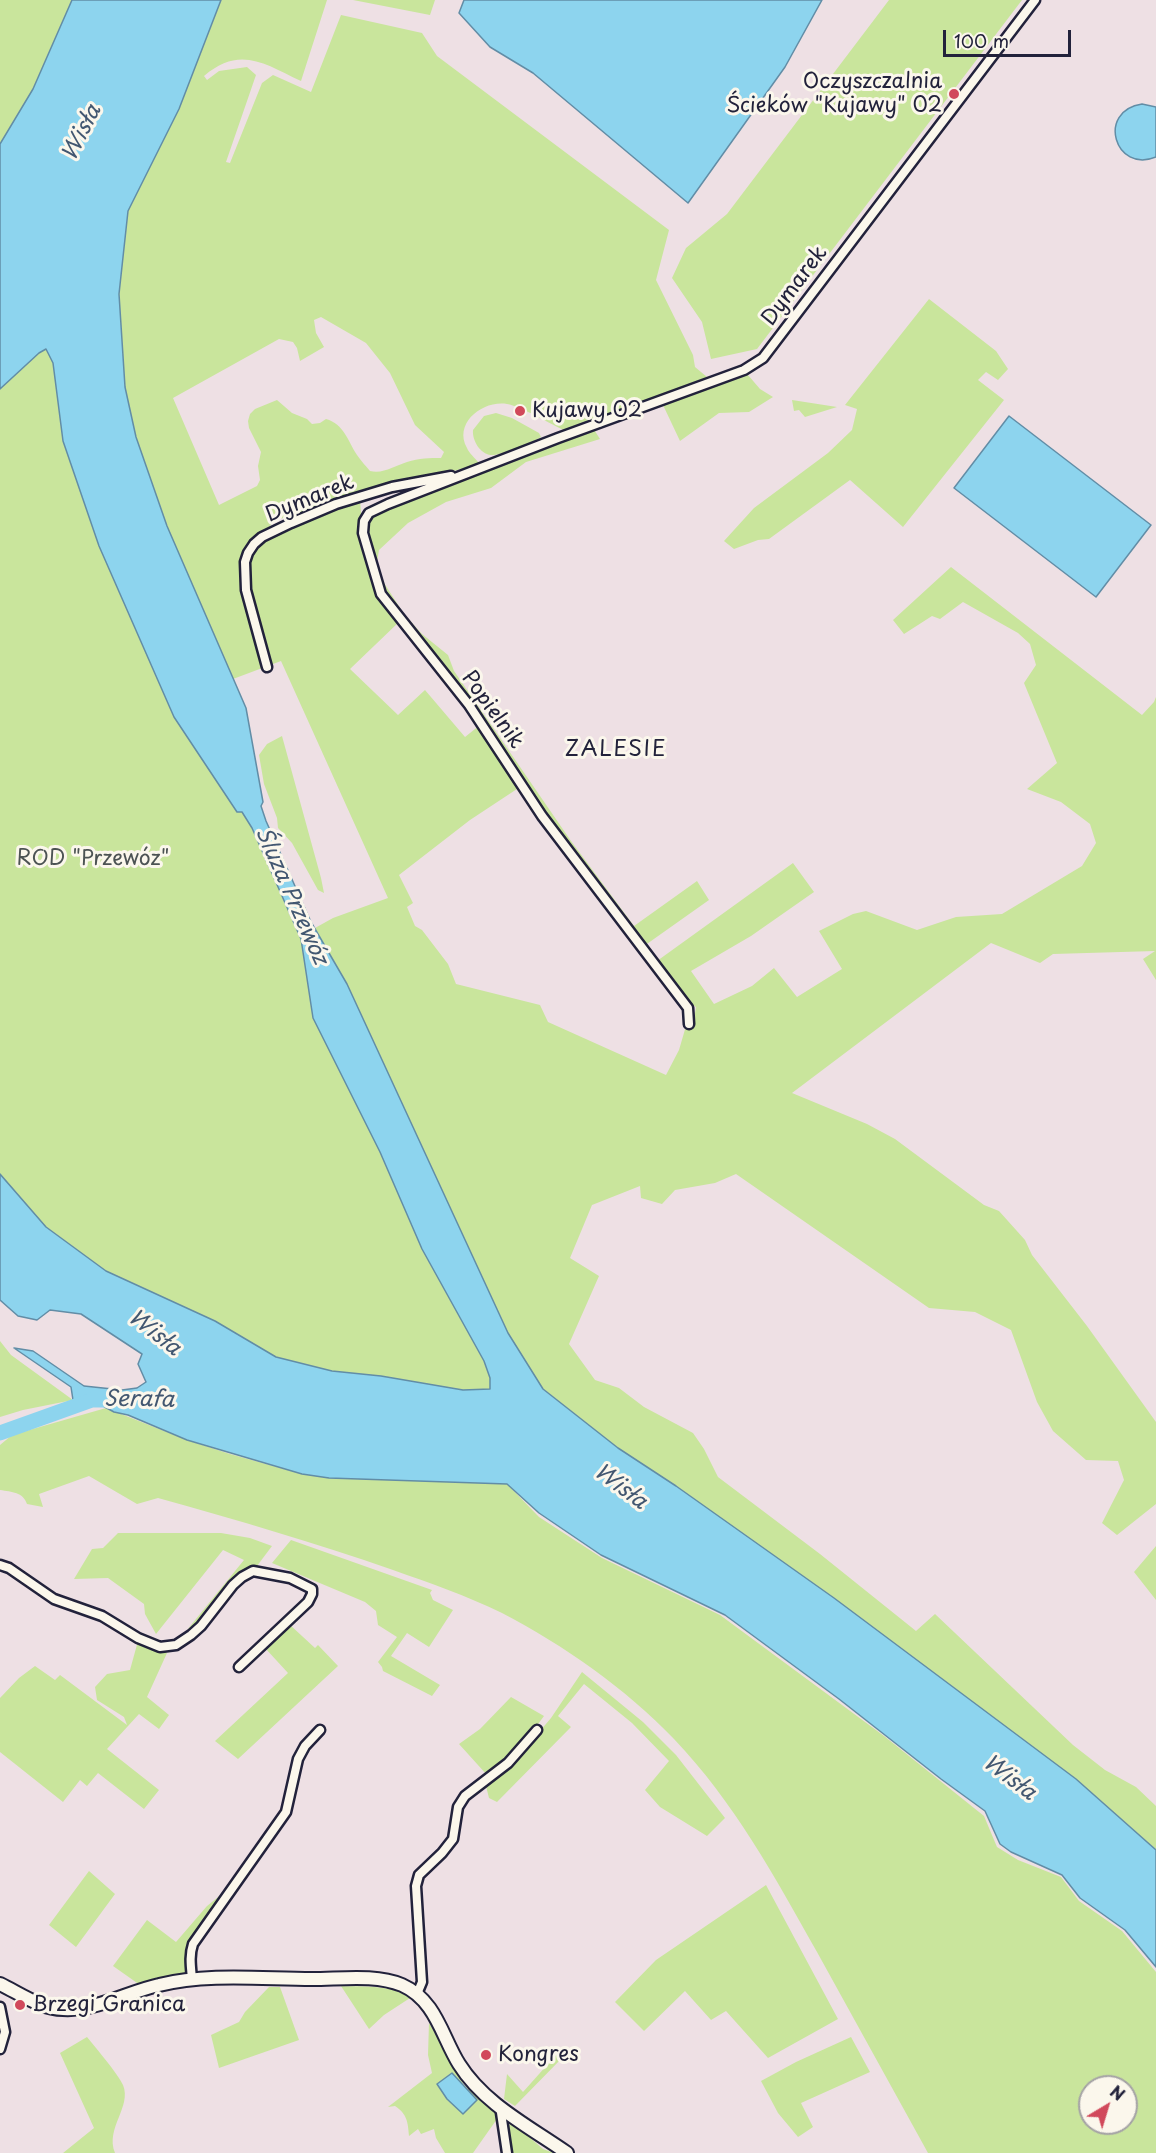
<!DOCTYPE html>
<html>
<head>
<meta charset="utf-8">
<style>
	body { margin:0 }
	#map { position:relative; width:1156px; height:2153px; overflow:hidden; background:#eee0e4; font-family:"Playpen Sans",sans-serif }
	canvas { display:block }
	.north { position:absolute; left:1078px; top:2075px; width:60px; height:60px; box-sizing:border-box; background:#fbf7ec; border:2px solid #a4a2a5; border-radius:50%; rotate:38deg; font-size:16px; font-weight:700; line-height:24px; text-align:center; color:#22223b }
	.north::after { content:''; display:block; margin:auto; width:21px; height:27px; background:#d1495b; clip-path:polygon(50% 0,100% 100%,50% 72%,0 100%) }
	.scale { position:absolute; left:943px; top:30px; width:128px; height:27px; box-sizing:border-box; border:3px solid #22223b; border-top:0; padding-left:8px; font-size:18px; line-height:21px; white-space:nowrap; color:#22223b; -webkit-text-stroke:4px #fbf7ec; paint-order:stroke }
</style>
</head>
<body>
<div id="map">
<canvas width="1156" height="2153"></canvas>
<div class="north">N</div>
<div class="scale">100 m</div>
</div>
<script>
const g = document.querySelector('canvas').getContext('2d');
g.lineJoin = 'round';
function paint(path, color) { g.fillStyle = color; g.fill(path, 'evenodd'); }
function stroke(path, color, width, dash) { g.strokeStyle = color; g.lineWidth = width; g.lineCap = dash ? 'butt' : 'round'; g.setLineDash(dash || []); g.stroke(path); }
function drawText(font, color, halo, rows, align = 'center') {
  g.font = font + ' "Playpen Sans",sans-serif'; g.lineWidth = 6; g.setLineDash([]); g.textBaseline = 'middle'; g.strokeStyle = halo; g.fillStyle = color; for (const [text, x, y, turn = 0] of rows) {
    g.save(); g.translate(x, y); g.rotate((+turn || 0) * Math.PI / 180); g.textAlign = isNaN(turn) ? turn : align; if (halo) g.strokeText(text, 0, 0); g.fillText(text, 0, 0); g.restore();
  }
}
paint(new Path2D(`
	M0,0H72L33,89L0,144Z
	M221,0H327L301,81C265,64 240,45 204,76L207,80L219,71L247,67L256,75L226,162L230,163L262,83L273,75L311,92L341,15L422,33L437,56L669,230L656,280L693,355L695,367L707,377L566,431C552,425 520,406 507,404C483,400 453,423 467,448C469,453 475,458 479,463L462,469L356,492L343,499L293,516L278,519L272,523L268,529L274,535L360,499L364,555L371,557C366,529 358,522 387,507L593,428L600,439L526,462L491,488L446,502L408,523L379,550L377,562L384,583L404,614L422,634L448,655L454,671L571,841L634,926L697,881L709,900L644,946L534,799L477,712L399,622L350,669L398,715L425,690L465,737L480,725L520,787L470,820L399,875L413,903L407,907L415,926L422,930L448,964L456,984L540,1005L548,1022L666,1075L679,1050L686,1026H693L696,1007L687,1001L657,961L793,863L814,892L751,936L691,971L714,1004L752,986L774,968L797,997L842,969L819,931L853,914L866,911L917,930L956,917L1002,914L1082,866L1096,843L1090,824L1061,802L1027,789L1057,763L1024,683L1036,665L1030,644L1018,633L963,602L940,619L932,616L904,634L893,620L951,567L1142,715L1154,702L1156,697V980L1143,959L1155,951L1053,954L1040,963L991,943L792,1093L867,1124L895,1139L984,1205L999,1211L1025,1240L1032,1255L1087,1326L1156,1422V1504L1117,1535L1102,1523L1124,1480L1118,1461L1086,1460L1053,1431L1037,1402L1011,1330L975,1312L929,1308L736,1174L715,1183L675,1190L662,1204L641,1198L640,1186L592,1205L570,1258L599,1276L569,1344L595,1380L619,1388L644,1407L693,1433L704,1449L718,1477L820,1554L916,1631L935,1614L1073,1745L1105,1770L1136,1787L1156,1806V1850L1076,1779L676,1486L618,1448L543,1389L508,1333L347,984L315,928L333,918L388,898L281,661L233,679L167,526L136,437L125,387L119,294L128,211L179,109ZM321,317L366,343L390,373L415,425L444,452L441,458C430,458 419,458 407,462C394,466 384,474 370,471C366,466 361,461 357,455C348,441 344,424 326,419L320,423L312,424L307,419L292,413L277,400L255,409L250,414L248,421L249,428L261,452L258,466L260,480L257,486L219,505L173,398L279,339L293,342L297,348L300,361L324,347L316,333L314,320Z
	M353,0H435L430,15Z
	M889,0H1022L757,349L711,359L702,322L672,278L686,248L727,214Z
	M929,299L996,351L1008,369L998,380L986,372L978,380L1004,400L903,527L850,480L769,539L758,540L734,549L724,541L754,508L828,453L852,430L857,409L845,405Z
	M46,349L53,363L63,441L99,546L174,717L237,812H242L252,827L301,939L313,1018L380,1152L422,1249L484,1361L490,1378V1390H463L381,1376L332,1371L276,1357L215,1321L106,1271L46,1227L0,1174V389L39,353Z
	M741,374L748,375L760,389L773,397L749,412L719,413L680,441L663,405Z
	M792,400L837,407L805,417L799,410L794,411Z
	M496,413L512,418L539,433L541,437C533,442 500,456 491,455C480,454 472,440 473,430L484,416Z
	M282,736L321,878L324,893L318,890L292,843L278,828L277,818L264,784L259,755L267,744Z
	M0,1341L11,1355L73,1400L23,1410L0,1417Z
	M106,1408L187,1440L230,1454L302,1474L329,1478L507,1484L539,1517L602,1558L720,1615L884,1736L984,1816L997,1847L1018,1860L1061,1877L1079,1901L1122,1931L1156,1972V2153H928C891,2086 854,2019 817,1952C775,1877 734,1802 674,1739C625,1688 565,1646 502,1613C467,1596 430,1583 393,1570C316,1543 237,1520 158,1498L137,1504L89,1476L39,1494L43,1507L27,1504C23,1492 12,1492 0,1490V1445L12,1435ZM1090,2087H1126V2123H1090Z
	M118,1533H221L250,1538L272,1546L257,1566L240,1574L202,1618L187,1630L244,1560L223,1550L156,1634L145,1614L144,1604L108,1578L74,1579L92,1549L103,1548Z
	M291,1540L432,1590L430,1593L433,1600L453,1610L429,1647L407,1633L391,1656L440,1685L432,1696L383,1671L382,1667L378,1662L397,1637L378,1625L376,1611L365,1602L272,1563Z
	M1156,1546V1600L1134,1572Z
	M289,1624L315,1648L318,1645L338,1666L238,1759L215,1741L288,1673L265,1648Z
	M138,1641L167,1653L147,1697L169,1715L159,1729L139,1714L107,1749L159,1790L144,1809L98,1773L87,1786L80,1780L63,1802L0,1752V1698L19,1678L35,1666L55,1680L60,1675L127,1725L124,1717L97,1700L95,1687L107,1674L130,1670Z
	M582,1672L643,1722L676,1755L725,1818L707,1836L660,1807L645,1790L669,1761L632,1723L584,1684L558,1716L571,1727L497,1802L489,1798L486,1786L523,1751L551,1718Z
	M511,1697L544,1716L527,1739L487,1775L459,1744L480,1729Z
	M89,1871L115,1894L76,1947L49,1925Z
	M766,1885L838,2019L768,2058L726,2011L711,2020L685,1991L644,2031L615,2002L656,1960Z
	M228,1889L186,1949V1973L164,1977L140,1985L113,1966L147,1920L176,1942L207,1906Z
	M341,1986C364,1987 390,1984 410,1998L384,2015L369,2029Z
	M269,1987H280L299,2040L219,2068L211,2035L239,2022L245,2012Z
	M429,2023L464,2085L495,2113L497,2119L473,2153H445L436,2138L434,2129L421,2134L418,2129L409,2136C408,2122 407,2114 395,2106L388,2107L432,2073L428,2055Z
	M87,2037C95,2047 119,2075 123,2085C132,2107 105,2128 115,2153H63L94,2128L60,2053Z
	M851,2037L870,2072L801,2103L813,2127L798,2137L778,2113L761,2081L796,2062Z
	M556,2055L563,2057L515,2106L504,2099L507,2074L523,2092Z
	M513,2123L543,2149L554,2153H511L507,2126Z`), '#c9e59c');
const water = new Path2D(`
	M72,0H221L179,109L128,211L119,294L125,387L136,437L167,526L246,708L263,802L261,806L266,821L311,922L347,984L508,1333L543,1389L618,1448L676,1486L834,1598L1076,1779L1156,1850V1967L1125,1930L1080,1898L1062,1875L1011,1852L1000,1844L985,1811L941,1779L839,1699L725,1615L601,1555L539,1513L507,1484L329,1478L302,1474L187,1440L128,1415L114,1412L92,1400H73L71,1387L14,1348L33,1351L84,1386L122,1390L137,1388L146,1382L138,1364L142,1354L81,1314L50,1310L37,1320L18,1316L0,1300V1174L46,1227L106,1271L215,1321L276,1357L332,1371L381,1376L463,1390L490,1389V1378L484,1361L422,1249L380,1152L313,1018L301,939L252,828L242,812H237L174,717L99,546L63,441L53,363L46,349L39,353L0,389V144L33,89Z
	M464,0H822L785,67L688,203L533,73L490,47L459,13Z
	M1142,104L1156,107V157C1115,174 1096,111 1142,104Z
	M1009,416L1151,525L1096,597L954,488Z
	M452,2073L477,2100L463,2114L447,2099L437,2084Z`);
paint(water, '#8dd4ee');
stroke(water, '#628da6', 1.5);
stroke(new Path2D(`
	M0,1433L92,1400H111`), '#8dd4ee', 15);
const street = new Path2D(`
	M267,667L246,590L245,562L248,553L254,544L262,537L291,523L336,504L392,487L451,476
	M689,1024L688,1008L542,816L469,705L381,594L363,533L364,521L369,513L388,504L558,438L744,370L763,358L1035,0
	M0,1565L9,1568L54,1599L102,1616L138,1638L160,1647L176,1645L191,1635L201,1626L233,1585L242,1577L253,1571L290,1578L312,1589V1594L308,1602L239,1667
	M192,1979C191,1967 189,1956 193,1944L286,1812L298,1759L305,1746L320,1730
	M417,1994L422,1982L416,1886L419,1875L442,1853L453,1839L458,1807L465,1796L508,1763L537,1730
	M0,2007L5,2032L0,2049
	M500,2106L507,2153`);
const secondary = new Path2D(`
	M0,1984C19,1993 41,2009 63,2009C96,2011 127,1992 159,1985C208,1973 262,1979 312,1979C341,1979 376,1974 402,1985C436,2000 442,2037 459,2064C484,2104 530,2127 567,2153`);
stroke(street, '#22223b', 13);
stroke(secondary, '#22223b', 16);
stroke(street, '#fbf7ec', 8);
stroke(secondary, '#fbf7ec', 12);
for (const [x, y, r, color] of [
	[954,94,6,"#d1495b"],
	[520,411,6,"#d1495b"],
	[20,2005,6,"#d1495b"],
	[486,2055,6,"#d1495b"]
]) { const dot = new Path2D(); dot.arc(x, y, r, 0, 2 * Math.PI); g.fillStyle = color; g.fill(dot); stroke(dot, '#fbf7ec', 2); }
drawText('21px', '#22223b', '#fbf7ec', [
	["Oczyszczalnia",942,82,"right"],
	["Ścieków \"Kujawy\" 02",942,106,"right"],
	["Kujawy 02",532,411],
	["Brzegi Granica",32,2005],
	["Kongres",498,2055]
], 'left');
drawText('21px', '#22223b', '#fbf7ec', [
	["Dymarek",795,286,-53],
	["Dymarek",310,499,-22],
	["Popielnik",492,710,54]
]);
drawText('21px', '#4c5353', '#fbf7ec', [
	["ROD \"Przewóz\"",93,859]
]);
drawText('italic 22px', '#425771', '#fbf7ec', [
	["Wisła",82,133,-63],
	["Śluza Przewóz",291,896,66],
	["Wisła",154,1333,38],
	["Serafa",139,1400,1],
	["Wisła",620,1487,37],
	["Wisła",1009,1778,37]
]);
g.letterSpacing = '1.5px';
drawText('22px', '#22223b', '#fbf7ec', [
	["ZALESIE",616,750]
]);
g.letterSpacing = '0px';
</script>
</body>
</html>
